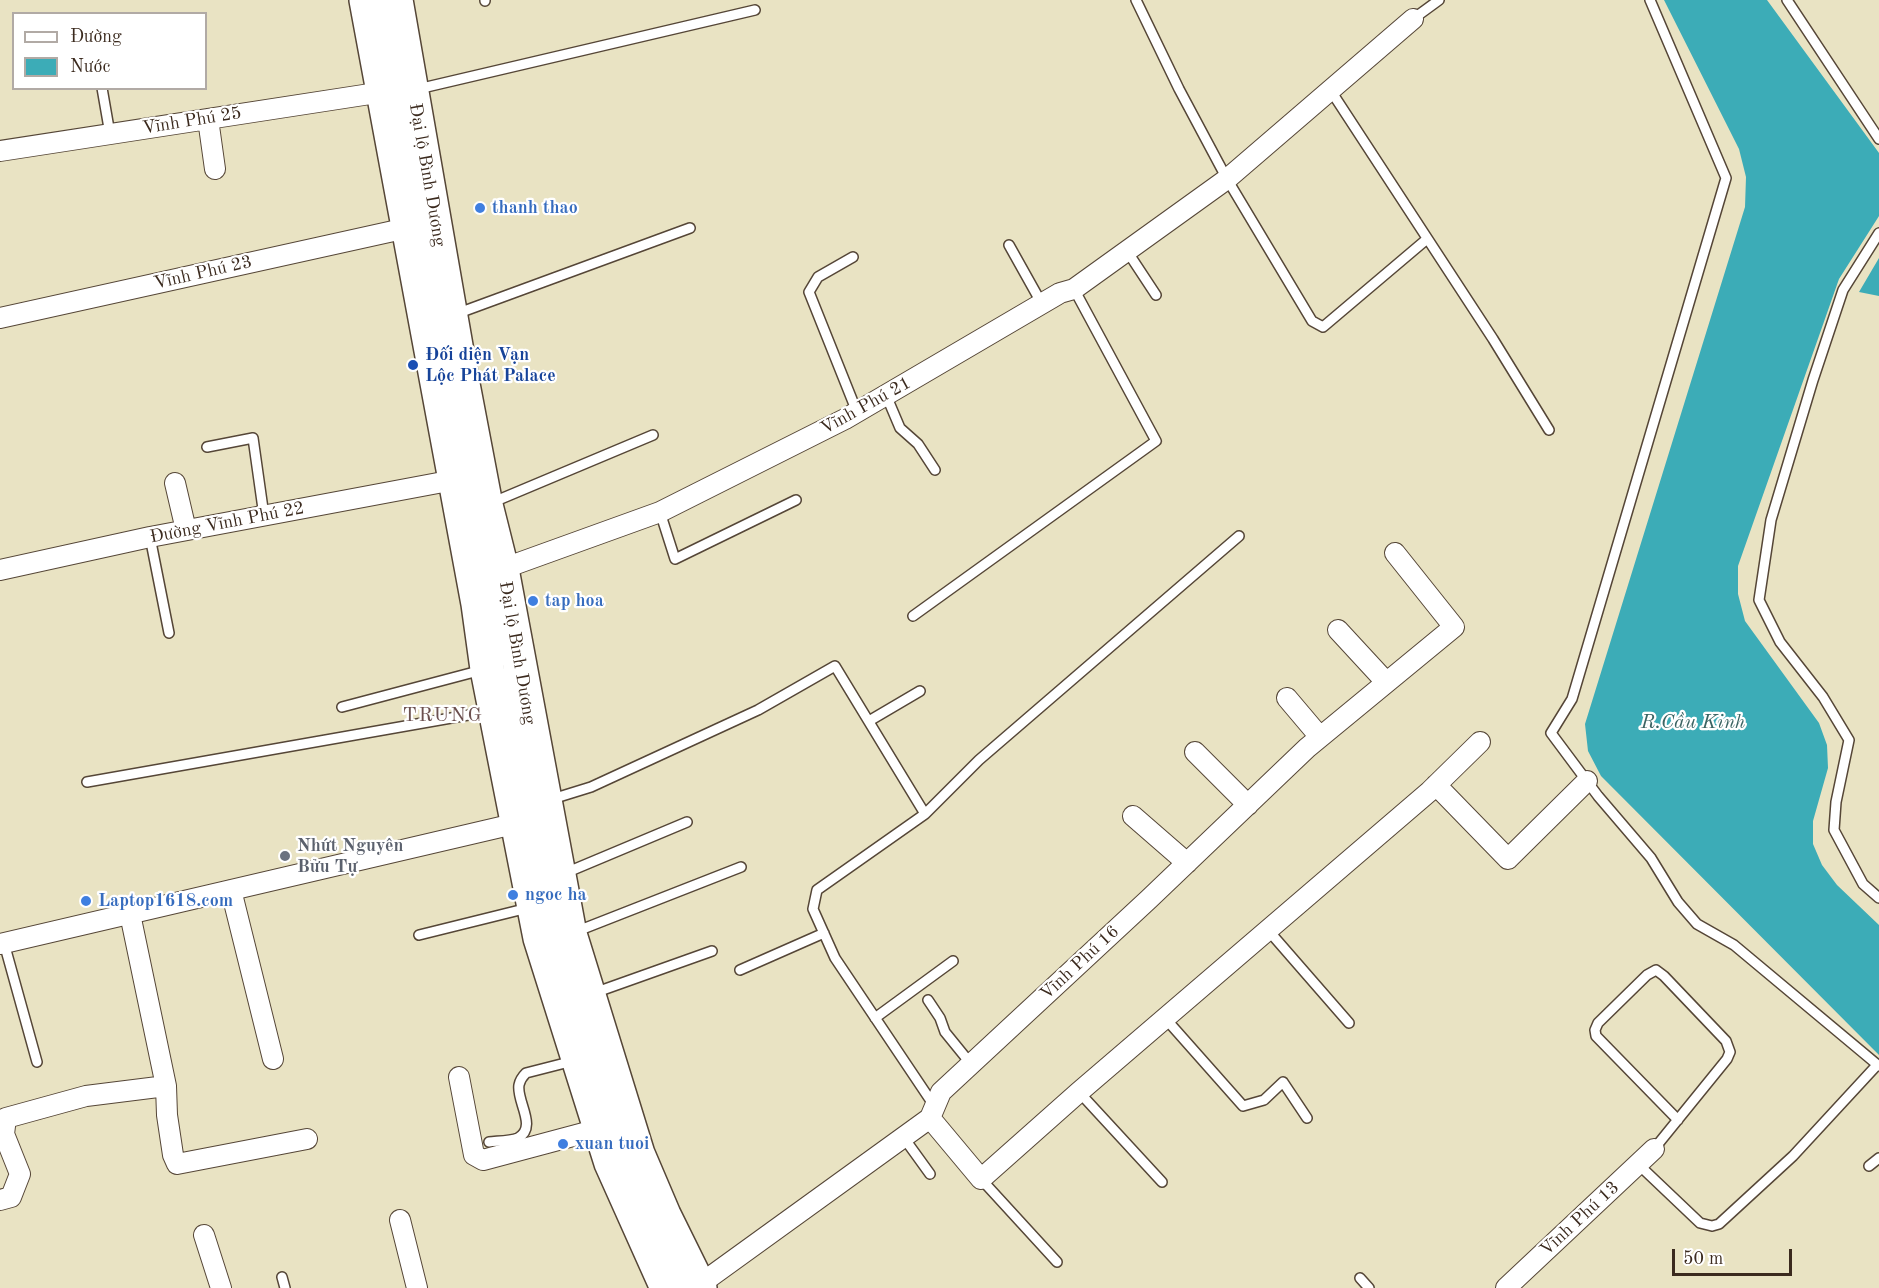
<!DOCTYPE html>
<html>
<head>
<meta charset="utf-8">
<style>
	body { margin:0 }
	#map { position:relative; width:1879px; height:1288px; overflow:hidden; background:#e9e3c3; font-family:"Old Standard TT",serif }
	canvas { display:block }
	.legend { position:absolute; left:12px; top:12px; width:195px; height:78px; box-sizing:border-box; background:#fff; border:2px solid #b1aaa5; margin:0; padding:8px 10px; list-style:none; font-size:18px; color:#3b2a1e }
	.legend li { display:flex; align-items:center; gap:12px; height:30px }
	.legend b { width:30px; border:2px solid #b1aaa5 }
	.scale { position:absolute; left:1672px; top:1249px; width:120px; height:27px; box-sizing:border-box; border:3px solid #3b2a1e; border-top:0; padding-left:8px; font-size:18px; line-height:21px; white-space:nowrap; color:#3b2a1e; -webkit-text-stroke:4px #fff; paint-order:stroke }
</style>
</head>
<body>
<div id="map">
<canvas width="1879" height="1288"></canvas>
<ul class="legend">
<li><b style="height:8px;background:#fff"></b>Đường</li>
<li><b style="height:16px;background:#3cacb7"></b>Nước</li>
</ul>
<div class="scale">50 m</div>
</div>
<script>
const g = document.querySelector('canvas').getContext('2d');
g.lineJoin = 'round';
function paint(path, color) { g.fillStyle = color; g.fill(path, 'evenodd'); }
function stroke(path, color, width, dash) { g.strokeStyle = color; g.lineWidth = width; g.lineCap = dash ? 'butt' : 'round'; g.setLineDash(dash || []); g.stroke(path); }
function drawText(font, color, halo, rows, align = 'center') {
  g.font = font + ' "Old Standard TT",serif'; g.lineWidth = 4.5; g.setLineDash([]); g.textBaseline = 'middle'; g.strokeStyle = halo; g.fillStyle = color; for (const [text, x, y, turn = 0] of rows) {
    g.save(); g.translate(x, y); g.rotate((+turn || 0) * Math.PI / 180); g.textAlign = isNaN(turn) ? turn : align; if (halo) g.strokeText(text, 0, 0); g.fillText(text, 0, 0); g.restore();
  }
}
paint(new Path2D(`
	M1664,0H1767L1879,153V216L1839,279L1738,566V594L1745,621L1819,723L1827,745L1828,768L1813,821V844L1822,865L1837,885L1879,925V1055L1601,776L1588,751L1585,724L1745,207L1746,177L1739,149Z
	M1879,258V296L1859,292Z`), '#3cacb7');
const lane = new Path2D(`
	M485,0V1
	M1136,0L1179,89L1227,179L1312,321L1323,327L1427,239
	M1650,0L1726,178L1572,699L1551,733L1598,796L1651,858L1678,902L1697,924L1734,945L1879,1066
	M1787,0L1879,139
	M1413,19L1439,0
	M102,88L110,134
	M418,89L755,10
	M1331,91L1493,339L1549,430
	M1879,233L1843,290L1813,380L1771,520L1759,600L1780,642L1823,697L1849,740L1836,802L1834,830L1863,884L1879,898
	M1009,245L1042,304
	M1127,251L1156,295
	M853,257L818,277L809,292L857,412
	M456,314L690,228
	M886,395L900,428L918,444L935,470
	M207,447L253,438L264,516
	M491,503L653,435
	M660,512L675,559L796,500
	M150,537L169,633
	M913,616L1156,441L1074,289
	M342,707L482,670
	M869,721L920,691
	M87,782L491,711
	M549,800L591,787L758,710L835,666L925,814L979,760L1239,536
	M925,814L817,890L813,909L835,958L935,1107
	M563,874L687,822
	M1268,930L1349,1023
	M575,932L741,867
	M419,935L528,908
	M4,943L37,1062
	M740,970L824,933
	M594,993L712,951
	M928,1000L940,1018L945,1032L971,1064
	M875,1018L953,961
	M1165,1018L1243,1106L1264,1100L1283,1082L1307,1118
	M1079,1092L1162,1182
	M904,1138L930,1174
	M489,1142C498,1141 510,1141 518,1138C538,1127 516,1101 519,1085C520,1080 523,1076 526,1073L573,1061
	M1654,1149L1727,1059L1730,1052L1726,1041L1664,976L1656,970L1647,975L1598,1023L1595,1030L1596,1036L1678,1120
	M1639,1165L1700,1223L1712,1226L1719,1224L1793,1156L1877,1065
	M1869,1166L1879,1158
	M981,1179L1057,1262
	M282,1277L285,1288
	M1360,1278L1369,1288`);
const street = new Path2D(`
	M208,119L215,169
	M0,151L383,92
	M0,318L407,228
	M175,483L186,530
	M502,569L660,512L845,419L1060,293L1074,289L1227,179L1413,19
	M0,570L150,537L454,480
	M1338,630L1386,682
	M1287,698L1320,737
	M1195,752L1248,805
	M1436,785L1508,859L1587,781
	M1133,816L1187,863
	M231,890L273,1059
	M130,914L166,1086L167,1115L173,1155L177,1164L307,1139
	M0,944L518,823
	M459,1077L474,1155L483,1160L599,1129
	M930,1118L981,1179L1079,1092L1430,791L1480,742
	M0,1200L11,1197L20,1174L4,1134L6,1118L86,1096L166,1086
	M400,1220L417,1288
	M204,1235L221,1288
	M699,1285L930,1118L941,1092L1149,899L1307,748L1454,627L1395,553
	M1506,1288L1654,1149`);
const highway = new Path2D(`
	M366,0L478,604L487,669L540,938L611,1163L667,1288
	M396,0L459,363L486,505L502,569L570,934L638,1154L664,1215L700,1288`);
stroke(lane, '#554637', 12);
stroke(street, '#554637', 22);
stroke(highway, '#554637', 36);
stroke(lane, '#fff', 9);
stroke(street, '#fff', 20);
stroke(highway, '#fff', 33);
for (const [x, y, r, color] of [
	[480,208,6,"#3f7fe0"],
	[413,365,6,"#1a4fb4"],
	[533,601,6,"#3f7fe0"],
	[285,856,6,"#6b7280"],
	[513,895,6,"#3f7fe0"],
	[86,901,6,"#3f7fe0"],
	[563,1144,6,"#3f7fe0"]
]) { const dot = new Path2D(); dot.arc(x, y, r, 0, 2 * Math.PI); g.fillStyle = color; g.fill(dot); stroke(dot, '#fff', 2); }
drawText('18px', '#3b2a1e', '#fff', [
	["Vĩnh Phú 25",192,121,-9],
	["Đại lộ Bình Dương",427,175,80],
	["Vĩnh Phú 23",203,273,-13],
	["Vĩnh Phú 21",866,406,-29],
	["Đường Vĩnh Phú 22",227,523,-11],
	["Đại lộ Bình Dương",517,653,80],
	["Vĩnh Phú 16",1080,963,-43],
	["Vĩnh Phú 13",1580,1219,-43]
]);
drawText('bold 18px', '#366cbe', '#fff', [
	["thanh thao",492,208],
	["tap hoa",545,601],
	["ngoc ha",525,895],
	["Laptop1618.com",98,901],
	["xuan tuoi",575,1144]
], 'left');
drawText('bold 18px', '#164399', '#fff', [
	["Đối diện Vạn",425,355],
	["Lộc Phát Palace",425,376]
], 'left');
drawText('bold 18px', '#5b616d', '#fff', [
	["Nhứt Nguyên",297,846],
	["Bửu Tự",297,867]
], 'left');
g.letterSpacing = '1.5px';
drawText('20px', '#6c504f', '#fff', [
	["TRUNG",443,716]
]);
g.letterSpacing = '0px';
drawText('italic 20px', '#3b6463', '#fff', [
	["R.Cầu Kinh",1693,723]
]);
</script>
</body>
</html>
